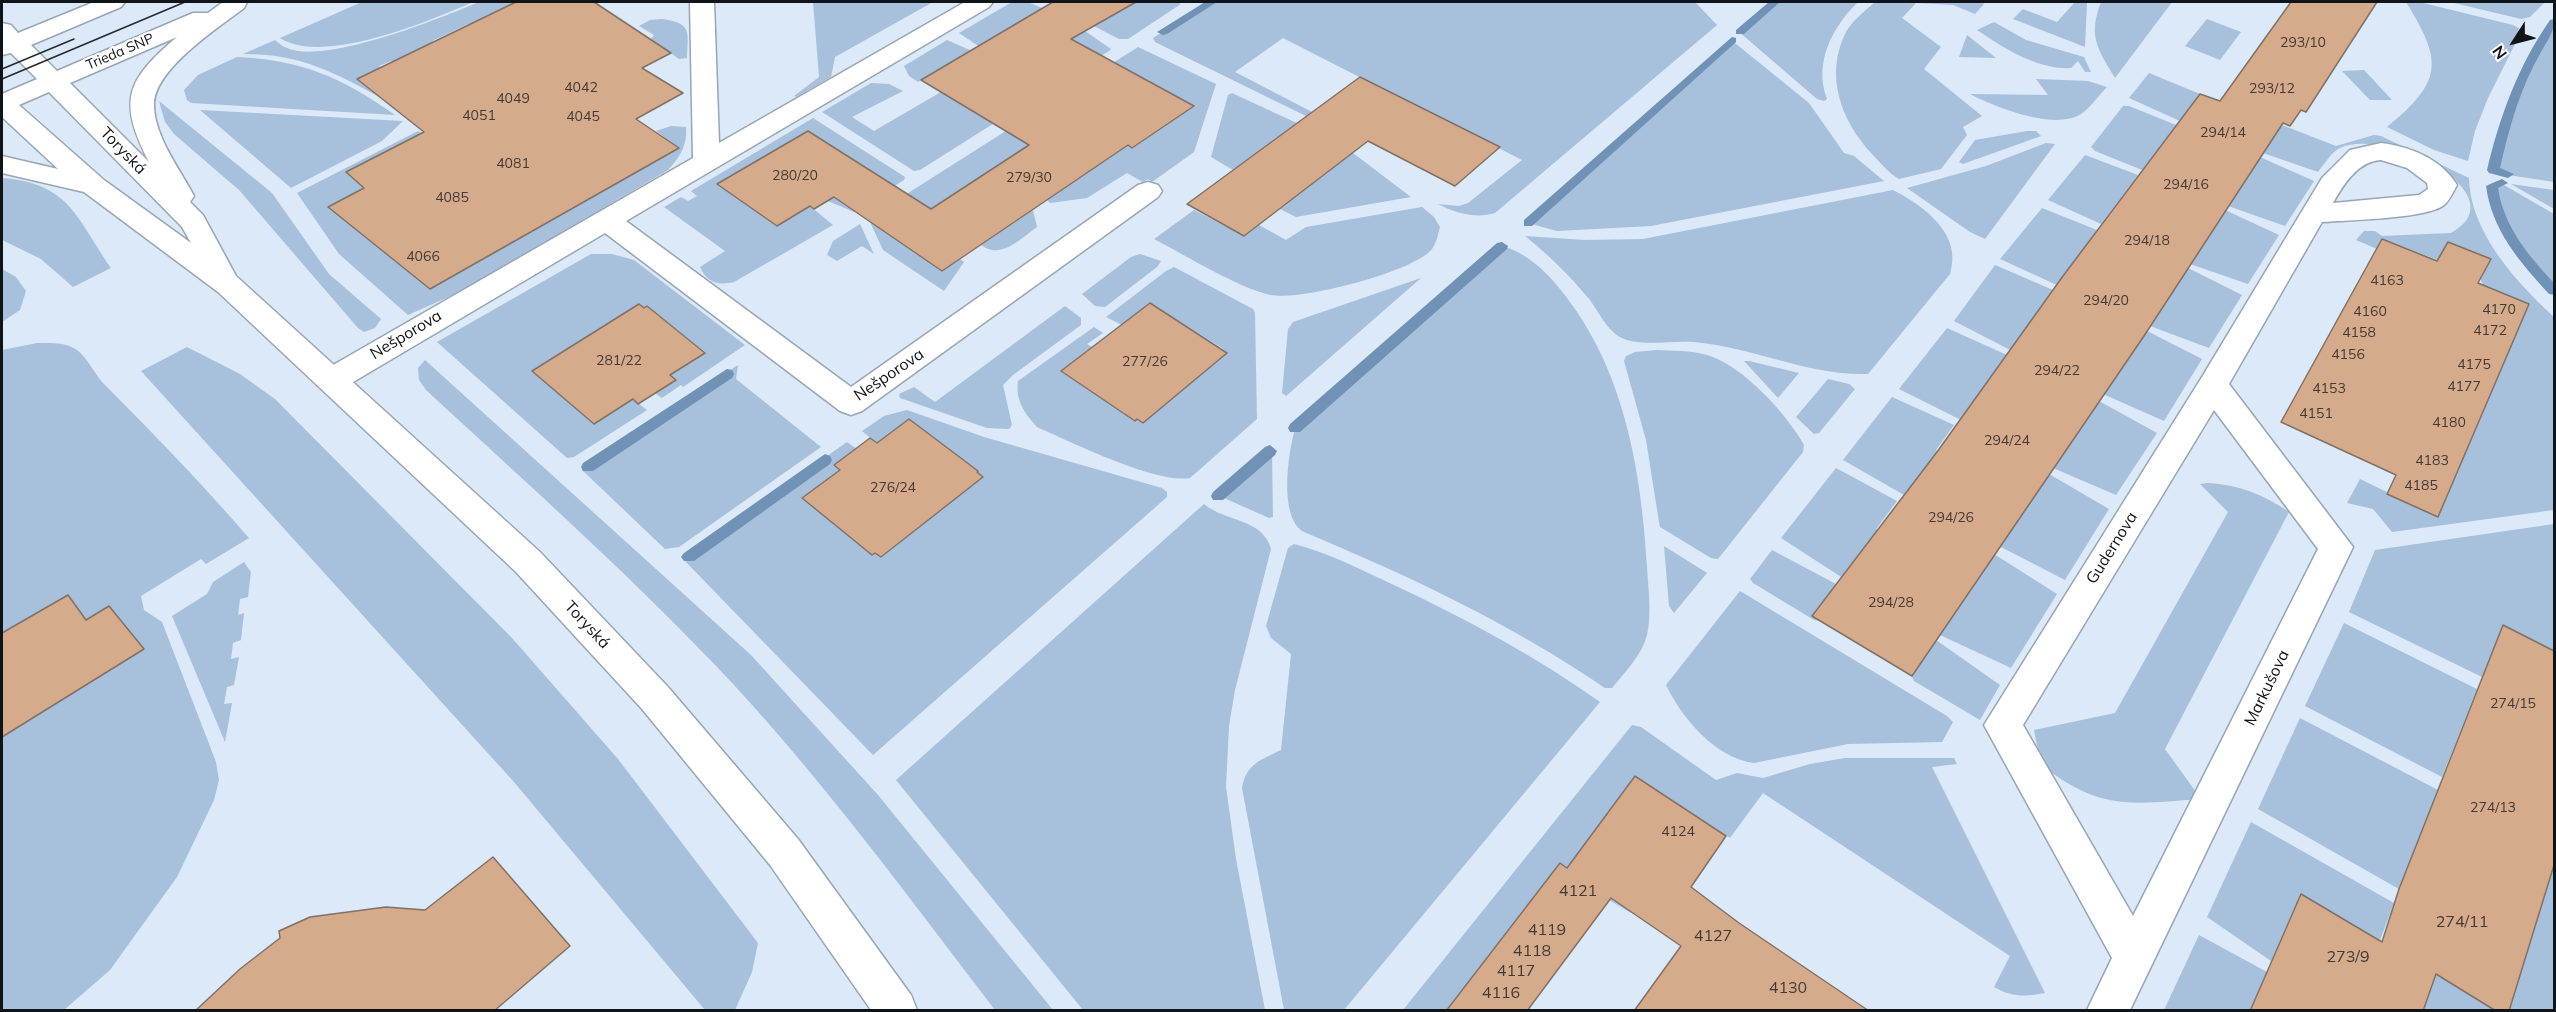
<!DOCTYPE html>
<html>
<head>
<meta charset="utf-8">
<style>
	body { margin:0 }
	#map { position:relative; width:2556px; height:1012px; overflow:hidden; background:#dbe9f8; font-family:Mulish,sans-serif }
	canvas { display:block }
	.frame { position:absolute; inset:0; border:3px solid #0f1419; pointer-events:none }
	.north { position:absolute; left:2484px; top:12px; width:60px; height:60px; -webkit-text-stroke:4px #fff; paint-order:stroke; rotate:234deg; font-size:16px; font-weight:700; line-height:24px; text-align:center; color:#0f1419 }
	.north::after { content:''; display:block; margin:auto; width:21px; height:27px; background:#0f1419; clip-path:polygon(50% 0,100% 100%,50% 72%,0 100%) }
</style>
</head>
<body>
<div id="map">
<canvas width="2556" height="1012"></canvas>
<div class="frame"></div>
<div class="north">N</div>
</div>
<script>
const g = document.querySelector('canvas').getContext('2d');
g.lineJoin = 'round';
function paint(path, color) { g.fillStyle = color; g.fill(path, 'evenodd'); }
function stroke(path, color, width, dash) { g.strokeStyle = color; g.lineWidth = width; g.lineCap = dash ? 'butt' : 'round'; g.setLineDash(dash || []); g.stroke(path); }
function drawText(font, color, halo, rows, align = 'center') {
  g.font = font + ' Mulish,sans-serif'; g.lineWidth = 4.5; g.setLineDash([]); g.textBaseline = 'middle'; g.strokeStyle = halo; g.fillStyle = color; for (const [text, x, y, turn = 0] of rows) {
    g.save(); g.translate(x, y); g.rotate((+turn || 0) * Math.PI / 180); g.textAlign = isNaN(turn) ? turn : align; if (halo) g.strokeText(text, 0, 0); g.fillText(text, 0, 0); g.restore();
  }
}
paint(new Path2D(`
	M362,2H473C429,21 323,66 280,38Z
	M479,2H524L472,27L468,24L432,41L436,44L395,63L391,61L379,66L381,69L383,99C333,72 302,54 243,54L275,40C279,43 283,47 287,48C325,65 441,18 479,2Z
	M813,2H933L835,57L831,77L796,97L794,96L819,77Z
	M1012,2H1028L1044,9L980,47L959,33Z
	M1136,2H1176L1181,4L1128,39H1119L1090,24Z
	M1210,2H1695L1717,25L1495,213C1476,219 1455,213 1438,204L1459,206L1468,203L1522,160L1283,38L1235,72L1316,114L1310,118L1155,42L1153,38Z
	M1772,2H1858C1833,26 1813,63 1827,99L1824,101L1817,99L1738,31Z
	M1875,2H1982L1984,4L1975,14L1953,5L1916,3L1902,18L1941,47L1924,69L1982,116L1963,127L1967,135L1941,169L1899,179C1888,173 1880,162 1872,154C1841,121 1824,75 1846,32C1852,21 1866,10 1875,2Z
	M2075,2H2087L2085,47L2013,19L2023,9L2057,22Z
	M2101,2H2172L2115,78C2097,48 2088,36 2101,2Z
	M2406,2H2419L2513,25L2522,30L2488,98L2475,131L2468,161L2434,150L2387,127C2443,81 2443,62 2406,2Z
	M2450,2H2545L2530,17L2521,19Z
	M2554,17V182L2495,173L2490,170C2506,115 2522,65 2554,17Z
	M662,19C692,23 688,31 687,58L679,59L651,39L654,35L639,26L650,20Z
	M2207,19L2241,32L2220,60L2185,46Z
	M1994,22L2026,40L2084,57L2091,72H2085L2078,61L2071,68C2037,70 2004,48 1977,30Z
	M1082,29L1111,49L1109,51L1056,84L1022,66Z
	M1967,35L1996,58L1959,57Z
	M1730,39L1809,103L1844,153L1854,156L1884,181L1651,226L1557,231L1524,222Z
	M947,40L972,51L918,82L909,76L904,66Z
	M1138,47L1216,84L1194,152L1152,182L1148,179L1143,182L1127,173L1087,198L1050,203L1047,200L1128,145L1133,148L1194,106L1141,77L1075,115L891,235L942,271L960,259L964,262L944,291L883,250L870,222L872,216Z
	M237,57C302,60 341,77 395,115L191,103L187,100L184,90L198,75Z
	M2364,70L2392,100H2370L2342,71Z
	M2149,73L2200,94L2180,121L2129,98Z
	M2036,79L2088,81L2107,87C2099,95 2090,108 2081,114C2054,131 1995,107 1970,94L2048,95Z
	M871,83L889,84L903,91L852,117L874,131L941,92L962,104L1037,96L920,170L914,171L822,112Z
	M1232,93L1301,125L1290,128L1233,170L1211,157L1228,95Z
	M159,101L272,193L329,274L381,319L375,328L364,332L358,328L239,190L174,134L165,122Z
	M2123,106H2129L2176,125L2142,170L2095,151L2091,147Z
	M200,110L403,121L382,141L291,188Z
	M813,118L905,177L904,180L854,212L828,201L844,191L840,188L869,169L808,131L719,183L777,226L810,206L833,225L734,282C717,286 707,282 700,267L725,251L664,207L681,197L688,201L697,196L691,191Z
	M2282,125L2336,146L2374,135L2381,136L2469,178C2470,232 2516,282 2554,317V510L2392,532L2373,509L2347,503L2360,479L2438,517L2528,303L2483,285L2480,278L2490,259L2448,242L2438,260L2382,239L2377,249L2356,240L2364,231H2375L2382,236L2451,233C2521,195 2386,126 2340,148C2331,152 2324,165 2318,172L2263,153Z
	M671,126L686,127C687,146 681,155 668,170L462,291L408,315L339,254L297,193L418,131L422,133L364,188L329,206L430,289L678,148L656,131Z
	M2027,131H2036L2041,136L1963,164L1959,162L1975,140Z
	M2046,143L2055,144L1985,239L1970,232L1907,188L1986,166Z
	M1349,150L1411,197L1296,217L1280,209L1346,158Z
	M2085,155L2138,175L2101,224L2048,200Z
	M2260,157L2314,181L2285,226L2228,206Z
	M2,178C70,183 77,219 111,268L73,287L41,259L2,240Z
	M2497,181L2554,214V295C2527,265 2491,228 2488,185Z
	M2511,184L2554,190V209Z
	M1893,190C1924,206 1963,234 1950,274L1868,374C1809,376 1752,347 1694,342C1671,340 1637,348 1618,336C1606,328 1598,311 1590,300C1570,276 1549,255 1525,236L1585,240L1643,239Z
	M1422,207L1434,217L1440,227C1438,234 1437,242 1432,249C1414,272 1300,301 1271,295C1240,289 1185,255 1154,239L1194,210L1244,236L1259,225L1286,240L1306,227Z
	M2042,208L2097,230L2057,285L2000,259Z
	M1033,210L1037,227C1020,239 1001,260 981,245Z
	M2225,210L2279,235L2248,284L2190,264Z
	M860,224L874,254L862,246L837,261L827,255L833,241Z
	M1498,245C1524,251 1544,269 1560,289C1624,367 1641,469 1647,566C1648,587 1652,614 1647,635C1642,655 1625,672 1612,688H1605C1510,623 1409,576 1304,532C1277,517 1289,446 1297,422Z
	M591,254H612L634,260L745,345L683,387L681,385L662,398L655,393L670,375L705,352L647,306L644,308L639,304L605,325L576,350L570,347L534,369L537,375L593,424L633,399L647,410L574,457L567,458L437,342Z
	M1140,254L1161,261L1157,267L1105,307L1095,306L1082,294L1131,257Z
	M1995,265L2053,290L2018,354L1954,321Z
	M1174,267L1253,309L1255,313L1257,419L1190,478C1156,484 1071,442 1037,427C1025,414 1015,400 1018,381L1094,327L1103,333L1087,344L1092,347L1062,372L1135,421L1193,372L1200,376L1227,353L1222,348L1150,303L1122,325L1106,317L1166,271Z
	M2188,268L2242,295L2209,348L2150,326Z
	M2,269L16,277L26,291L20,310L2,322Z
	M1421,278L1286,396L1282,393L1288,329L1293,322Z
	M1065,306L1081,318V325L1013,375L1003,385L1012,425L1009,429L987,428L900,398L899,394L914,387L935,402Z
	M1947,328L2007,355L1988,380L1967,423L1899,389Z
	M2147,331L2202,359L2164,421L2103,394Z
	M37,343C50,343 66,342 77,350C89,359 95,376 106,386C155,435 203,485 249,538L206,564L201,559L141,596L144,610L162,622L216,762L219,780L214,800L177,877L110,970L64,1010H2V737L144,649L109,606L86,620L68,595L2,633V350Z
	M187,347L240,374L275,399L512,638L618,759L758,943L752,972L735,1010H705L514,782L141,371Z
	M1656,350C1673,351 1690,350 1707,355C1742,365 1786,413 1804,445L1803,452L1718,559L1711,558L1660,527L1659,522L1646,440L1624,361L1626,356L1635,352Z
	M425,360L751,655L878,795L1053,1010H995C911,900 828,787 734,685C637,581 531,487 426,390L419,380L418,368Z
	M1744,361H1749L1799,373L1778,398Z
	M738,365L736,379L821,447L679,547L665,549L582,470L586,465Z
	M1828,379L1849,384L1855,389L1819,433L1814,434L1796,417Z
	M1892,397L1954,425L1936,450L1943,455L1911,499L1843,460Z
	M2099,401L2157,433L2116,495L2053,468Z
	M907,410L984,437L1162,488L1167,492V497L873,755L684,560L686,555L847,442L857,449L834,465L840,470L803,498L872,555L875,553L882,557L917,529L912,524L978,471L909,420L877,443L862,431L884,416Z
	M1268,449L1272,452L1273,517L1269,518L1215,494Z
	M1836,468L1897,501L1876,529L1885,534L1849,582L1781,538Z
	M2049,474L2109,509L2065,580L1999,546Z
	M2208,483C2239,485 2263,494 2289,512L2165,749L2201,799C2128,804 2102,811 2041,765L2034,730L2115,713L2228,512L2200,484Z
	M1204,504C1225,522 1263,518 1271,549L1235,690L1229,726L1226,787L1236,859L1265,1010H1083L896,780Z
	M2554,524V651L2503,625L2482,677L2349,612L2375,550Z
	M1294,544C1329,553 1364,571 1396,586C1466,619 1537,657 1600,702L1344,1010H1284L1242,788C1246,764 1261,760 1281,750L1291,654L1271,638L1266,626L1288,548Z
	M1664,546L1707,573L1674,613L1669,606Z
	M1772,550L1836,584L1812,615L1820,621L1814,620L1753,583L1750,579Z
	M1994,554L2057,594L2011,668L1940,635Z
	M244,562L251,572L248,597L240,599L238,615L244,613L241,640L233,643L231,659L239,657L234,685L227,687L224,704L232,703L225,742L172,616L207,594L213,582Z
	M1740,591L1947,716L1953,722L1942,742L1848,744L1754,763C1715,758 1682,718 1666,685Z
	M2344,623L2477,689L2442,777L2305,706Z
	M1936,640L2000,685L1980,720L1914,681L1912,677Z
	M2300,718L2438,790L2399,889L2258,809Z
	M1632,725L1641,727L1716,780L1737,773L1763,778L1810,764L1845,758H1954L1957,764L1932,767L2045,993C2025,997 2012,997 1994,987L2010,956L1763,793L1730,838L1635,775L1607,814L1676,860L1631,913L1609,900L1530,901L1446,1010H1403Z
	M2251,822L2394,903L2380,940L2311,900L2310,902L2300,896L2271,961L2207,917Z
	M2554,865V1010H2509Z
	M2199,935L2267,972L2250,1010H2164Z
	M2436,974L2496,1010H2423Z`), '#a7c0db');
paint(new Path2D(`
	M1205,2H1217L1167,34L1163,35L1157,32Z
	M1769,2H1780L1744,34H1736V30Z
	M2554,19C2555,31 2547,41 2541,52C2520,88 2509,128 2500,168L2514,174L2508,178L2489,173L2487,170C2500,116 2518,66 2550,20Z
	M1732,37L1736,38V42L1532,226H1524V220Z
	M2502,179L2508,183L2498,188C2504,227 2528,255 2554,283V295L2549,294C2520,262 2492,231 2486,186Z
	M1502,242L1508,246L1507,249L1300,432H1290L1288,428L1290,424L1497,243Z
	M727,369L732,370L734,374L732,378L593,471H583L581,467L583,463Z
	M1270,445L1277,451L1275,455L1223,500H1213L1211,496L1213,492L1265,447Z
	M825,454L830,456L832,460L830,464L694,561H684L681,557L684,553Z`), '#7092b6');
const building = new Path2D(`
	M516,2H594L671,53L642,68L683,93L636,119L679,148L430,289L328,207L364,188L346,172L424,132L357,79Z
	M1053,2H1136L1071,39L1194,106L1132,148L1128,145L942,271L834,197L814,209L810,206L777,226L717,184L808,131L931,209L1029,145L921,80Z
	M2291,2H2377L2306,112L2301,110L2290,126L2283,123L2144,336L1912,676L1812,616L1937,452L2063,276L2200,94L2220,101Z
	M1360,77L1500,147L1455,186L1368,141L1244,236L1187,204Z
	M2382,239L2437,261L2448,242L2491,259L2478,283L2529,304L2438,517L2387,494L2396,475L2281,422Z
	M1150,303L1227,353L1143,423L1137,419L1135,421L1061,371Z
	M639,304L644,308L647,306L705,353L670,375L676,380L638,404L633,399L594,424L532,371Z
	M909,419L978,471L977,472L983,477L881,557L875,553L872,555L802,498L840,470L834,465L870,438L877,443Z
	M68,595L86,620L109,606L144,649L2,737V633Z
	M2503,625L2554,651V865L2509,1011H2496L2436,974L2423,1011H2250L2301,894L2382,942L2399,889Z
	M1635,776L1726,836L1691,887L1739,923L1869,1011H1634L1681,946L1611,898L1527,1011H1446L1560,863L1567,868Z
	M493,857L570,946L494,1011H195L240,969L280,938L279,931L310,917L386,907L425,910Z`);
paint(building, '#d6ab8b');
stroke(building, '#807166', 1.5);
const minor = new Path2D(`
	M690,2H714L719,143L965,2H993L989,7L626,221L851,387L1138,185L1148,182L1158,185L1162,191L1158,197L862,411L851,415L840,411L605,233L343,388L332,391L321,388L317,380L321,372L693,158Z
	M2381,143C2411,147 2440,158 2457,185C2453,192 2450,200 2444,205C2426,219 2348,220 2322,222L2229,384L2353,547L2130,1010H2087L2112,958L1984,725L2202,377L2322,178L2350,150ZM2381,160L2407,168L2427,183L2428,189L2419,195L2333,203C2343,185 2358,161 2381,160ZM2214,410L2318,549L2133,916L2023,725Z`);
const tertiary = new Path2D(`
	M94,2H125L121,7L31,45L57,71L193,13H208L223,2H247L244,8C218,28 156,68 154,103C153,135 180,169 194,196L190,202L203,215L236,276L540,552L668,687L798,839L911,995L917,1010H871L770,865L642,709L516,572L218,292L84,192L2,173V156L58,169L2,117V94L37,79L11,53L2,55V23L11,25L18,33ZM177,37C125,81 118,101 149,162L70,83ZM49,92L182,227L191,243L104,180L19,105Z`);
stroke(minor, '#98a5b3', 3);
stroke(tertiary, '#98a5b3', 3);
paint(minor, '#fff');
paint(tertiary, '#fff');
stroke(new Path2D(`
	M2,69L74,39
	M2,79L185,2`), '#242a30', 1.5);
drawText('14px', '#413a36', null, [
	["293/10",2303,43],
	["4042",581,88],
	["293/12",2272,89],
	["4049",513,99],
	["4051",479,116],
	["4045",583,117],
	["294/14",2223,133],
	["4081",513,164],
	["280/20",795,176],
	["279/30",1029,178],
	["294/16",2186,185],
	["4085",452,198],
	["294/18",2147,241],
	["4066",423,257],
	["4163",2387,281],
	["294/20",2106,301],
	["4170",2499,310],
	["4160",2370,312],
	["4172",2490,331],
	["4158",2359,333],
	["4156",2348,355],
	["281/22",619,361],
	["277/26",1145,362],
	["4175",2474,365],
	["294/22",2057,371],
	["4177",2464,387],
	["4153",2329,389],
	["4151",2316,414],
	["4180",2449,423],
	["294/24",2007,441],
	["4183",2432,461],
	["4185",2421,486],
	["276/24",893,488],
	["294/26",1951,518],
	["294/28",1891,603],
	["274/15",2513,704],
	["274/13",2493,808],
	["4124",1678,832]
]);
drawText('14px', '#0f1419', '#fff', [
	["Trieda SNP",120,52,-23]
]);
drawText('16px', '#0f1419', '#fff', [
	["Toryská",123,151,46],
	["Nešporova",406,335,-31],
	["Nešporova",889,375,-34],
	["Gudernova",2112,548,-58],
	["Toryská",587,625,47],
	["Markušova",2267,688,-64]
]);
drawText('16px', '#413a36', null, [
	["4121",1578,891],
	["274/11",2462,922],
	["4119",1547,930],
	["4127",1713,936],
	["4118",1532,951],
	["273/9",2348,957],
	["4117",1516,971],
	["4130",1788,988],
	["4116",1501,993]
]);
</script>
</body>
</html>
